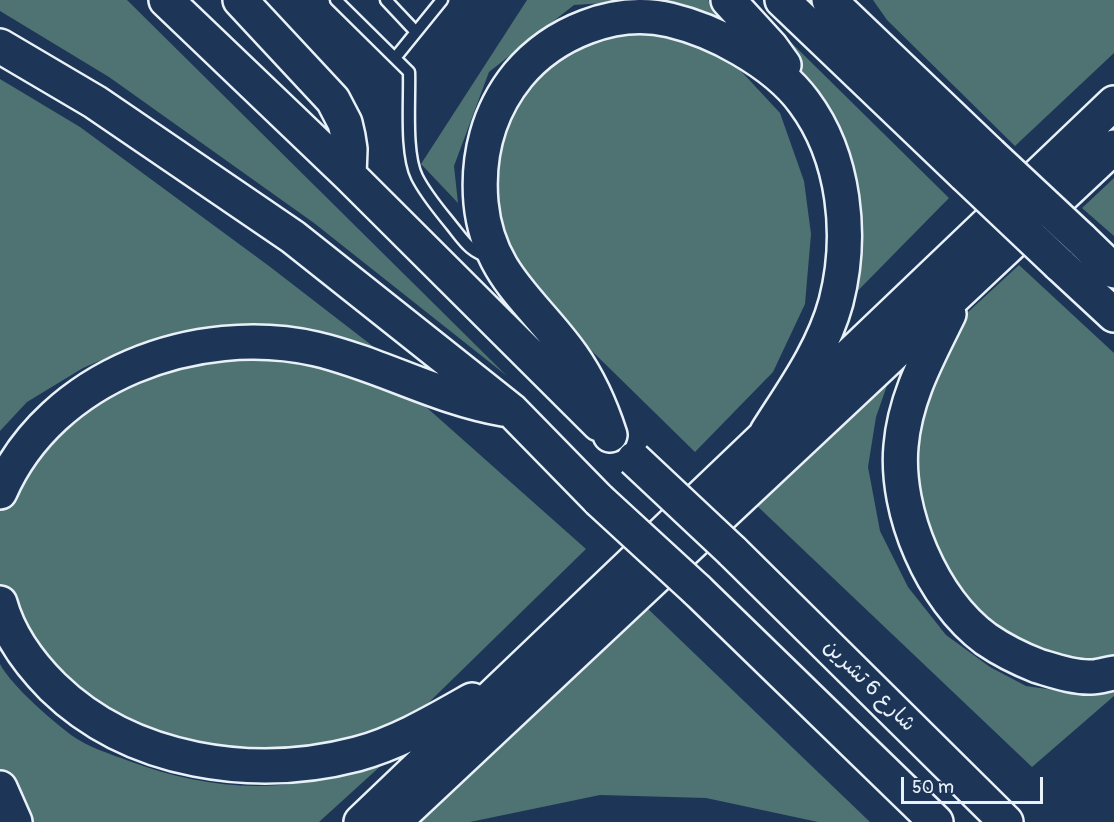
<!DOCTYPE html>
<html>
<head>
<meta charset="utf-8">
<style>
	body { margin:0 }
	#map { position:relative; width:1114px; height:822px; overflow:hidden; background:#1d3557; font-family:Pangolin,sans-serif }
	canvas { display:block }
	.scale { position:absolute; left:901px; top:777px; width:142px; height:27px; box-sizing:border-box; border:3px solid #e8f1f8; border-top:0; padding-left:8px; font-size:18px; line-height:21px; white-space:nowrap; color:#e8f1f8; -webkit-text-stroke:4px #1d3557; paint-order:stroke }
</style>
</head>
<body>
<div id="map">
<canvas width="1114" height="822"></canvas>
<div class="scale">50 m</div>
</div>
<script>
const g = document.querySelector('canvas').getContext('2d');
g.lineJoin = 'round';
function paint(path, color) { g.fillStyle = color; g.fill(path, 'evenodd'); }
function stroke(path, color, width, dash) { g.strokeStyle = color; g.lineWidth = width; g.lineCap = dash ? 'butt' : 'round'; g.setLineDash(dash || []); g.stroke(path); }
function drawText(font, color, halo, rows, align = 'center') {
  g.font = font + ' Pangolin,"Playpen Sans Arabic",sans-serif'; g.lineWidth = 6; g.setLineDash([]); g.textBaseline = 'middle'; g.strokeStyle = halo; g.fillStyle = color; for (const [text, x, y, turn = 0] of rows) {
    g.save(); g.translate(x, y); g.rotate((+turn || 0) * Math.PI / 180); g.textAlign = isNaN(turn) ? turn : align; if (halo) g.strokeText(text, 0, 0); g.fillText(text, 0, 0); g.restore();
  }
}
paint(new Path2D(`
	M0,0H127L507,376L314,223L109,77L0,11Z
	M527,0H650L574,5L489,72L454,166L458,203L421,164Z
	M661,0H708L735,32Z
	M748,0L949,198L831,318L847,209Z
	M873,0H1114V53L1015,146L887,20Z
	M657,29L727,56L780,113L804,181L811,234L805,304L773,372L695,452L501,262L484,171L511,88L583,36Z
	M0,79L80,127L269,266L392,361L262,327L198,330L141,343L83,368L27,402L0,431Z
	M1114,178V236L1082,208Z
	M1019,265L1114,353V659L1077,664L1037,657L970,618L912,523L917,380L941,337Z
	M264,354L316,361L384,385L425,406L586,549L418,713L387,732L300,753H209L88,708L0,601V491L21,453L148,370Z
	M892,371L876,417L868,467L880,531L908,587L946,635L990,667L1026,686L1075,693L1114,689V696L1032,767L753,502Z
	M645,606L870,822H818L706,798L600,795L470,822H410Z
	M0,664C6,675 14,683 23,693C38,708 54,722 71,735C88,747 110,754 129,761C186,782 244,792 304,782C335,776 366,763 396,752L319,822H18L0,784Z`), '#4f7272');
const lane = new Path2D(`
	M336,0L409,72C410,100 405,153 417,177C426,195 440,211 452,226C464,241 471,253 490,257
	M386,0L416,32
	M395,58L442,0`);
const primary = new Path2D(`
	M782,0L965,175
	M829,0L990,154
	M1081,239L1114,271
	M1059,264L1114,315`);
const highway = new Path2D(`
	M166,0L349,175L599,424
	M240,0L333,100L345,123L348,136L350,149L349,175
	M728,0L771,47L784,65
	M0,46L95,102L293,237L512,411L599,500
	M949,314C928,357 905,397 901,446C895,512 932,599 986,639C1002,650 1020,659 1038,666C1055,671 1074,678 1092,677C1099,677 1107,674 1114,673
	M610,435C601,407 589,380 572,356C534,302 488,276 481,203C477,157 488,112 518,75C553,33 615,7 670,20C695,26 719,36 741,49C765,63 788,80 804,102C845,157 853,236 836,302C823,350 793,391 767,432
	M0,492C51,375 197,322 316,349C380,364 438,398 503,409
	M732,551L1006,822
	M697,590L936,822
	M0,603C9,636 29,663 53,687C131,763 254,781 357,754C398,743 435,721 472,700
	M0,788L15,822
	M361,822C613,584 862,342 1114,103
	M394,822L1114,147`);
stroke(lane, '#e8f1f8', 15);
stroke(primary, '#e8f1f8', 38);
stroke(highway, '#e8f1f8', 38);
stroke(lane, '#1d3557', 10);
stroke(primary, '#1d3557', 33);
stroke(highway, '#1d3557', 33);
const primaryBridge = new Path2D(`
	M990,154L1081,239
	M965,175L1059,264`);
const highwayBridge = new Path2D(`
	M634,459L732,551
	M599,500L697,590`);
stroke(primaryBridge, '#e8f1f8', 38, []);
stroke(highwayBridge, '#e8f1f8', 38, []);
stroke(primaryBridge, '#1d3557', 33);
stroke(highwayBridge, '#1d3557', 33);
drawText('21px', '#e8f1f8', '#1d3557', [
	["شارع 6 تشرين",869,686,45]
]);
</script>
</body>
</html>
